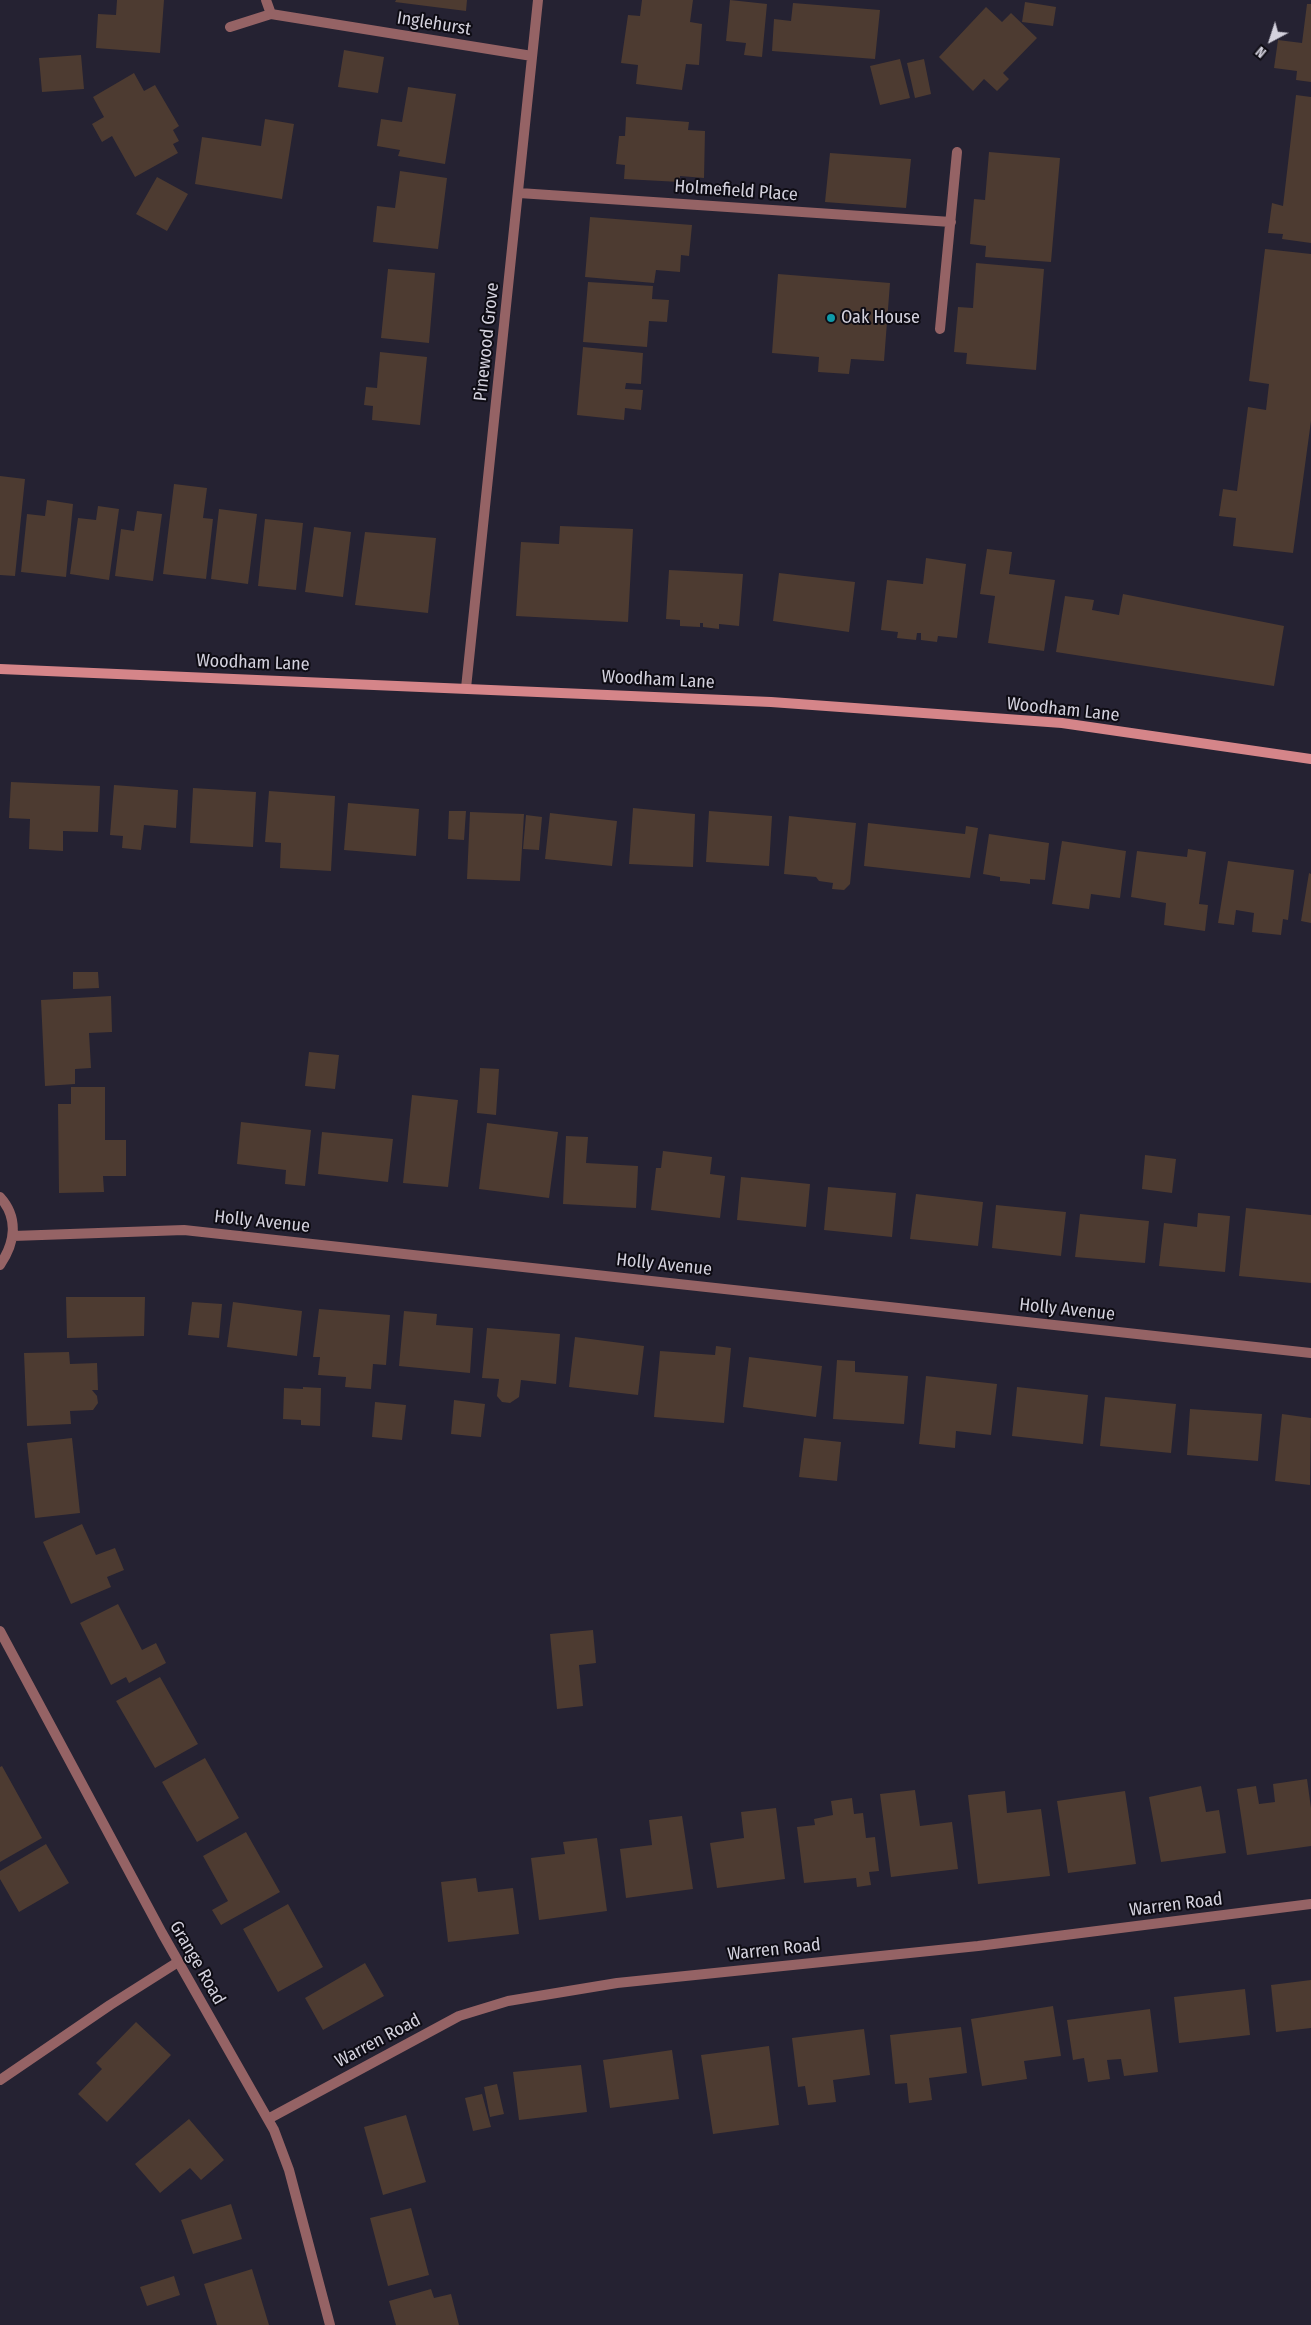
<!DOCTYPE html>
<html>
<head>
<meta charset="utf-8">
<style>
	body { margin:0 }
	#map { position:relative; width:1311px; height:2325px; overflow:hidden; background:#252232; font-family:"Fira Sans Condensed",sans-serif }
	canvas { display:block }
	.north { position:absolute; left:1246px; top:15px; width:50px; height:50px; -webkit-text-stroke:4px #0e0c14; paint-order:stroke; rotate:220deg; font-size:14px; font-weight:700; line-height:20px; text-align:center; color:#d3d1dd }
	.north::after { content:''; display:block; margin:auto; width:18px; height:22px; background:#d3d1dd; clip-path:polygon(50% 0,100% 100%,50% 72%,0 100%) }
</style>
</head>
<body>
<div id="map">
<canvas width="1311" height="2325"></canvas>
<div class="north">N</div>
</div>
<script>
const g = document.querySelector('canvas').getContext('2d');
g.lineJoin = 'round';
function paint(path, color) { g.fillStyle = color; g.fill(path, 'evenodd'); }
function stroke(path, color, width, dash) { g.strokeStyle = color; g.lineWidth = width; g.lineCap = dash ? 'butt' : 'round'; g.setLineDash(dash || []); g.stroke(path); }
function drawText(font, color, halo, rows, align = 'center') {
  g.font = font + ' "Fira Sans Condensed",sans-serif'; g.lineWidth = 4; g.setLineDash([]); g.textBaseline = 'middle'; g.strokeStyle = halo; g.fillStyle = color; for (const [text, x, y, turn = 0] of rows) {
    g.save(); g.translate(x, y); g.rotate((+turn || 0) * Math.PI / 180); g.textAlign = isNaN(turn) ? turn : align; if (halo) g.strokeText(text, 0, 0); g.fillText(text, 0, 0); g.restore();
  }
}
paint(new Path2D(`
	M117,0H164L160,53L96,48L98,14L116,15Z
	M396,0H467L466,11L395,2Z
	M642,0H693L690,22L702,24L699,65L686,64L682,90L636,84L638,65L621,63L628,15L640,16Z
	M730,0L767,4L762,57L744,55L746,43L726,41Z
	M1025,2L1056,7L1053,26L1022,22Z
	M793,3L880,10L875,59L772,51L774,19L791,21Z
	M1307,4H1311V82L1296,80L1297,71L1274,68L1278,40L1302,43Z
	M986,7L1002,22L1011,13L1037,38L1003,73L1009,79L997,91L984,79L973,91L939,57Z
	M344,50L384,57L378,93L338,87Z
	M81,55L84,89L42,92L39,58Z
	M900,59L910,98L880,105L870,66Z
	M924,59L931,94L915,98L907,63Z
	M134,73L144,91L155,85L179,126L173,130L179,141L173,144L178,153L135,177L112,136L102,142L92,124L104,117L93,97Z
	M408,87L456,94L445,164L398,156L400,150L377,146L381,119L402,122Z
	M1296,95L1311,97V243L1282,239L1283,234L1268,233L1272,203L1283,206Z
	M626,117L689,122L688,130L705,131L704,178L680,176V182L624,179L625,165L616,164L619,136H625Z
	M265,119L294,124L282,199L195,184L202,137L261,146Z
	M989,152L1060,158L1051,262L985,257L986,246L970,244L974,199L985,200Z
	M830,153L911,159L906,208L825,202Z
	M400,171L447,178L438,249L373,242L377,206L395,208Z
	M157,177L188,194L167,231L136,214Z
	M590,217L692,225L689,256L681,255L680,272L656,270L654,283L585,277Z
	M1265,249L1311,254V421L1293,553L1233,546L1236,518L1219,516L1223,489L1237,491L1248,407L1266,410L1269,384L1249,381Z
	M976,263L1044,269L1036,370L966,364L967,353L954,352L958,307L973,308Z
	M388,269L435,273L429,343L381,338Z
	M778,274L890,283L884,361L851,359L849,374L818,372L819,357L772,353Z
	M588,282L653,286L652,299L669,300L667,322L649,321L647,347L583,342Z
	M583,347L643,353L641,384L626,383L625,389L643,390L641,410L625,408L624,420L577,415Z
	M380,352L427,357L420,425L372,420L373,406L364,405L366,387L377,388Z
	M0,476L25,479L15,576L0,575Z
	M174,484L207,488L203,518L213,519L206,579L163,574Z
	M47,500L73,504L66,577L21,572L27,514L45,516Z
	M98,506L119,509L109,580L70,574L78,518L96,520Z
	M219,509L257,514L248,584L211,579Z
	M137,511L162,514L153,581L115,576L121,529L134,531Z
	M265,519L303,523L296,590L258,586Z
	M560,526L633,529L628,622L516,616L521,542L559,544Z
	M314,527L351,532L343,597L305,592Z
	M365,532L436,538L428,613L355,605Z
	M987,549L1012,552L1009,574L1055,580L1044,651L988,643L995,596L980,594Z
	M926,558L966,564L957,638L938,636L937,642L921,640V633H917L916,640L897,638L898,632L881,630L887,580L923,584Z
	M669,570L743,574L739,626L719,624V629L703,627V623H700V627L680,626V620L666,619Z
	M779,573L855,582L849,632L773,621Z
	M1123,594L1284,626L1274,686L1056,652L1065,596L1094,600L1092,610L1119,615Z
	M11,782L100,786L98,832L63,831V851L29,849L30,819L9,818Z
	M114,785L178,790L176,828L144,825L141,850L122,848L123,836L110,835Z
	M193,788L256,792L253,847L190,843Z
	M269,791L335,796L331,871L280,868L281,843L265,842Z
	M348,803L419,809L416,856L344,850Z
	M633,808L695,814L693,867L629,864Z
	M449,811H466L464,840L448,839Z
	M709,811L772,816L769,866L706,862Z
	M470,812L524,814L520,881L467,879Z
	M550,813L617,821L612,866L545,859Z
	M526,815L542,817L539,850L523,849Z
	M789,816L856,823L850,884L844,890L832,889L833,883L819,881L816,877L784,874Z
	M868,823L965,834L966,826L978,828L970,878L864,866Z
	M989,834L1049,843L1045,880L1030,879V884L1015,882L1000,881V877L983,874Z
	M1062,841L1126,851L1120,898L1091,894L1089,909L1052,904Z
	M1188,849L1206,852L1199,904L1208,905L1205,931L1164,925L1166,903L1131,897L1137,851L1187,857Z
	M1228,861L1294,870L1288,920L1283,919L1281,935L1252,932L1254,913L1236,910L1234,925L1218,923Z
	M1309,873L1311,874V923L1301,921Z
	M73,972H98L99,988L73,989Z
	M111,996L112,1032L89,1033L91,1068L75,1069V1084L45,1086L41,1000Z
	M309,1052L339,1055L335,1089L305,1086Z
	M480,1068L499,1069L496,1115L477,1113Z
	M71,1087H105V1140H126V1176H103L104,1192L59,1193L58,1104H71Z
	M412,1095L458,1100L448,1187L403,1183Z
	M241,1122L311,1130L305,1186L285,1184L286,1170L237,1164Z
	M487,1123L558,1132L549,1198L479,1189Z
	M322,1132L393,1139L388,1182L318,1174Z
	M566,1136L588,1137L586,1163L638,1166L636,1208L563,1204Z
	M663,1151L712,1157L710,1174L725,1176L720,1218L651,1210L656,1168H661Z
	M1145,1155L1176,1159L1172,1193L1142,1189Z
	M741,1177L810,1184L806,1227L737,1220Z
	M828,1187L896,1193L892,1237L824,1230Z
	M916,1194L983,1202L978,1246L910,1239Z
	M996,1205L1066,1212L1061,1256L992,1248Z
	M1246,1208L1311,1215V1283L1239,1276Z
	M1198,1213L1230,1216L1225,1272L1159,1266L1164,1223L1197,1227Z
	M1080,1214L1149,1221L1145,1263L1075,1257Z
	M66,1297H145L144,1336L67,1338Z
	M192,1302L222,1304L219,1338L188,1335Z
	M233,1302L302,1311L297,1356L227,1347Z
	M319,1309L390,1315L386,1365L373,1364L371,1389L345,1387L346,1377L318,1375L320,1357H313Z
	M404,1311L437,1314L436,1325L473,1328L470,1373L399,1366Z
	M487,1328L560,1334L556,1384L521,1380L519,1397L510,1403L502,1402L497,1396L499,1379L482,1378Z
	M575,1337L644,1346L638,1395L569,1387Z
	M716,1346L731,1348L724,1423L654,1417L660,1351L715,1355Z
	M69,1352L70,1364L97,1363L98,1390H92L97,1396L98,1403L93,1410L70,1411L71,1424L27,1426L24,1353Z
	M749,1357L822,1366L816,1417L743,1407Z
	M837,1360L855,1361V1372L908,1376L904,1424L833,1419Z
	M926,1376L997,1384L991,1435L956,1431L955,1448L919,1444Z
	M303,1387L321,1388L320,1426L301,1425V1420L283,1419L284,1388L303,1389Z
	M1017,1387L1088,1395L1083,1444L1012,1436Z
	M1105,1397L1176,1404L1171,1453L1100,1446Z
	M454,1400L485,1404L481,1437L451,1434Z
	M375,1402L406,1405L402,1440L372,1437Z
	M1190,1409L1262,1414L1258,1461L1187,1455Z
	M1282,1414L1311,1418L1310,1485L1275,1481Z
	M72,1438L80,1513L35,1518L27,1443Z
	M804,1438L841,1442L837,1481L799,1477Z
	M82,1524L96,1555L115,1548L124,1570L107,1577L111,1587L71,1604L43,1542Z
	M118,1604L142,1650L156,1643L166,1663L129,1683L126,1677L111,1685L80,1623Z
	M593,1630L596,1663L579,1665L583,1706L557,1709L550,1634Z
	M160,1677L198,1744L155,1768L116,1701Z
	M205,1758L239,1818L197,1842L162,1782Z
	M2,1766L42,1838L0,1862V1767Z
	M1307,1779L1311,1808V1846L1247,1855L1237,1789L1256,1786L1259,1804L1275,1802L1273,1784Z
	M1201,1786L1206,1812L1219,1810L1226,1853L1161,1862L1149,1797Z
	M915,1790L920,1826L952,1822L958,1869L891,1877L880,1794Z
	M1005,1791L1007,1813L1041,1809L1050,1876L978,1884L968,1795Z
	M1125,1791L1136,1864L1068,1873L1057,1801Z
	M852,1798L854,1814L863,1813L866,1838L875,1837L879,1871L869,1872L871,1885L857,1887L856,1878L804,1883L797,1827L815,1825L814,1819L833,1815L831,1801Z
	M776,1808L785,1879L717,1888L710,1843L744,1838L741,1812Z
	M682,1816L693,1889L626,1898L620,1849L652,1845L649,1820Z
	M246,1832L280,1892L221,1925L212,1910L228,1901L203,1856Z
	M597,1838L607,1911L539,1920L531,1858L565,1854L563,1842Z
	M46,1844L69,1883L19,1912L0,1879V1871Z
	M476,1878L478,1892L513,1888L519,1934L448,1942L441,1882Z
	M288,1904L323,1967L278,1992L243,1929Z
	M365,1963L384,1996L323,2030L305,1998Z
	M1311,1980V2028L1276,2032L1271,1985Z
	M1245,1989L1250,2035L1179,2043L1174,1997Z
	M1053,2006L1061,2056L1024,2061L1027,2079L982,2086L971,2019Z
	M1150,2009L1158,2072L1124,2076L1121,2059L1107,2060L1110,2079L1088,2082L1084,2058L1073,2060L1067,2020Z
	M136,2022L171,2055L107,2122L78,2094L102,2069L96,2063Z
	M961,2027L967,2073L929,2078L932,2100L909,2103L907,2083L895,2084L890,2035Z
	M864,2029L870,2075L833,2080L836,2102L808,2105L805,2086L798,2087L792,2038Z
	M769,2046L779,2125L713,2134L701,2055Z
	M672,2050L679,2099L610,2108L603,2060Z
	M581,2065L587,2112L519,2120L513,2072Z
	M497,2084L504,2114L490,2117L484,2087Z
	M482,2094L491,2127L473,2131L465,2098Z
	M406,2115L426,2182L383,2195L364,2127Z
	M189,2119L224,2160L201,2180L190,2168L160,2193L135,2164Z
	M231,2204L242,2239L193,2254L181,2220Z
	M411,2208L429,2275L388,2286L370,2218Z
	M252,2269L269,2325H217L204,2284Z
	M174,2276L180,2295L147,2306L140,2287Z
	M431,2289L434,2298L451,2294L459,2325H396L389,2301Z`), '#4d3b31');
stroke(new Path2D(`
	M0,2080L110,2005L178,1962`), '#956365', 10);
stroke(new Path2D(`
	M266,0L271,14
	M230,27L271,14L532,56
	M519,193L951,222
	M940,329L957,152
	M466,688L538,0
	M0,1197C19,1218 15,1243 0,1265
	M13,1236L184,1230L1311,1353
	M0,1631L162,1933L274,2130L289,2170L330,2325
	M268,2119L459,2016L508,2001L617,1983L978,1946L1311,1904`), '#956365', 10);
stroke(new Path2D(`
	M0,669L771,702L1062,723L1311,759`), '#d58589', 10);
for (const [x, y, r, color] of [
	[831,318,5,"#0f9aa8"]
]) { const dot = new Path2D(); dot.arc(x, y, r, 0, 2 * Math.PI); g.fillStyle = color; g.fill(dot); stroke(dot, '#0e0c14', 2); }
drawText('18px', '#d3d1dd', '#0e0c14', [
	["Inglehurst",434,24,9],
	["Holmefield Place",736,191,4],
	["Pinewood Grove",487,342,-84],
	["Woodham Lane",253,663,2],
	["Woodham Lane",658,680,3],
	["Woodham Lane",1063,710,6],
	["Holly Avenue",262,1222,6],
	["Holly Avenue",664,1265,6],
	["Holly Avenue",1067,1310,6],
	["Warren Road",1176,1905,-7],
	["Warren Road",774,1950,-6],
	["Grange Road",197,1963,60],
	["Warren Road",378,2041,-28]
]);
drawText('18px', '#d3d1dd', '#0e0c14', [
	["Oak House",841,318]
], 'left');
</script>
</body>
</html>
